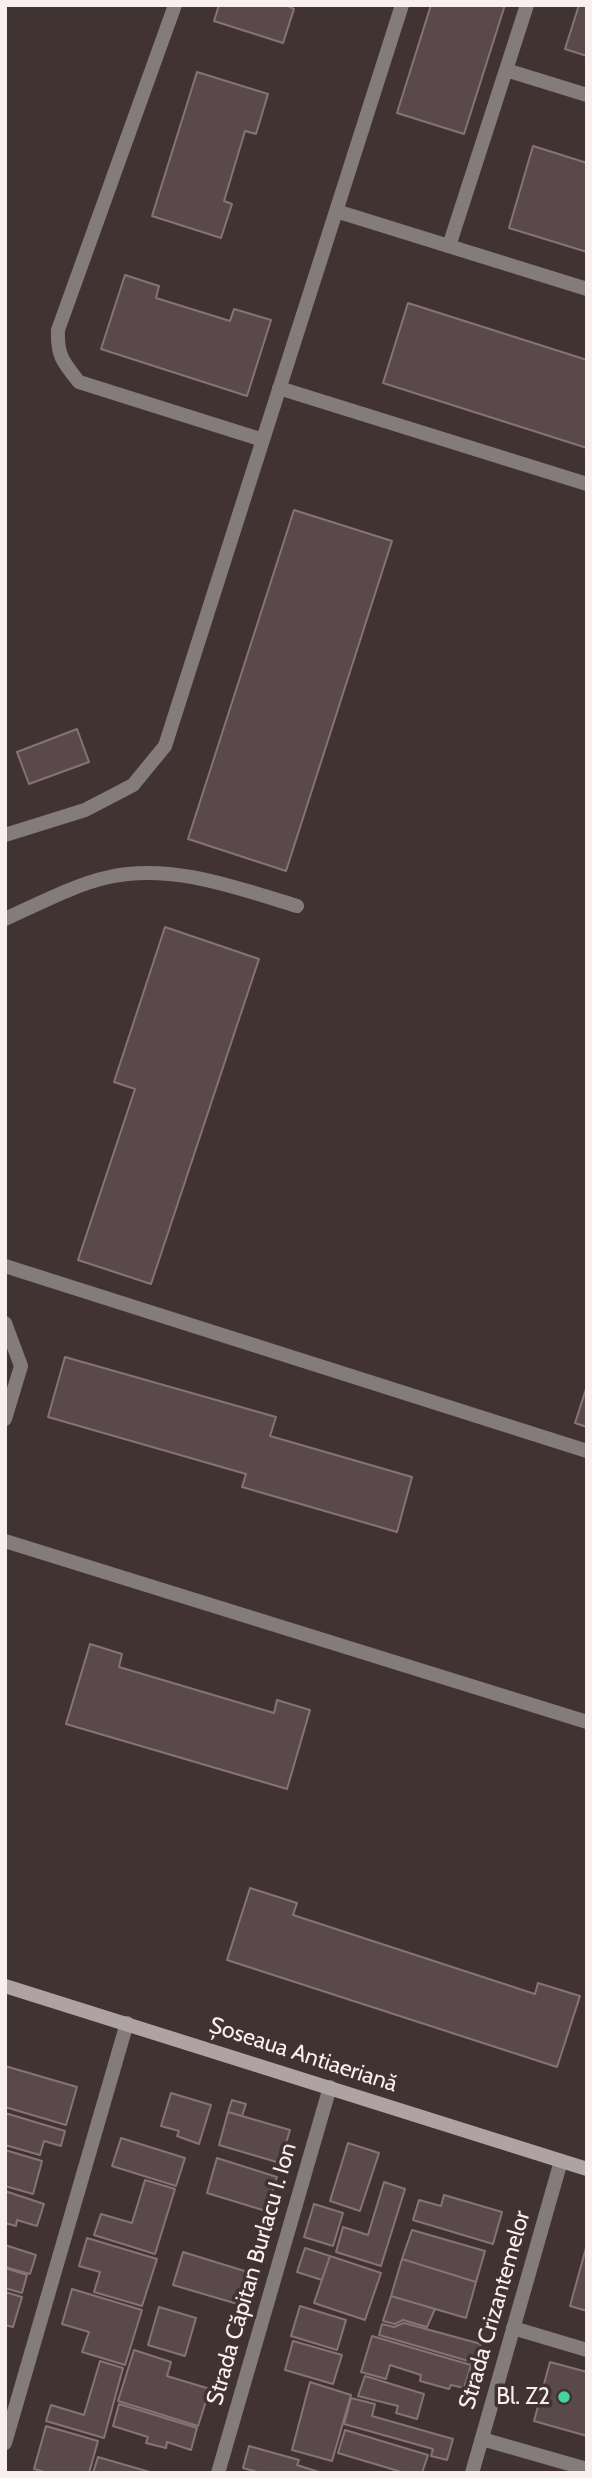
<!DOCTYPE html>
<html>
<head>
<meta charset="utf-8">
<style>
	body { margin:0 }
	#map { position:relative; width:592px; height:2478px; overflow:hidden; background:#423333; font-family:Cabin,sans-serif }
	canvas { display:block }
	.frame { position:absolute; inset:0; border:7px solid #f9efef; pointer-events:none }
</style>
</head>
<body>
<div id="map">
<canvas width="592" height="2478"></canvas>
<div class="frame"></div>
</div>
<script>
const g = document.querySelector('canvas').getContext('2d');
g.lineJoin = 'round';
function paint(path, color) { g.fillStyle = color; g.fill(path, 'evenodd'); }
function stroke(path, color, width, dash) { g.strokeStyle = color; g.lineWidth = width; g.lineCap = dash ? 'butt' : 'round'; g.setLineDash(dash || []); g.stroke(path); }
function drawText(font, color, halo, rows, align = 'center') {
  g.font = font + ' Cabin,sans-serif'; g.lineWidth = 7; g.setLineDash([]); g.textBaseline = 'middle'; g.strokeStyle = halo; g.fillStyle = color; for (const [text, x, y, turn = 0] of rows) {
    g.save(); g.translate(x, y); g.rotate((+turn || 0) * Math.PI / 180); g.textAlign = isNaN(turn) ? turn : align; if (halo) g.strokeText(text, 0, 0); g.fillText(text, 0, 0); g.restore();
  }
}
const building = new Path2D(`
	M219,5H286L294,9L283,43L214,21Z
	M431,5H505L464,134L397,113Z
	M579,5H587V56L565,49Z
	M197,72L268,94L256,134L245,131L224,201L232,204L221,238L152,216Z
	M533,146L587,163V252L509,228Z
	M125,275L159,286L156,298L230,321L234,309L271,320L247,396L101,349Z
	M408,303L587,360V448L383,383Z
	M294,510L392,541L286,871L188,839Z
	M77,729L89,762L29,784L17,752Z
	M165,927L259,959L151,1284L78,1260L135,1089L114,1082Z
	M65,1357L276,1417L270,1436L412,1477L397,1532L242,1487L246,1474L48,1417Z
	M587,1386V1427L575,1423Z
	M90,1644L122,1654L119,1667L274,1713L277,1700L310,1710L287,1789L66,1724Z
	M250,1888L297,1903L293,1915L535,1994L538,1983L580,1996L557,2067L227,1960Z
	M5,2066L77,2087L66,2125L5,2107Z
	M171,2093L211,2105L199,2144L177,2136L179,2131L161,2126Z
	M232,2100L246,2104L242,2116L228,2112Z
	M228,2112L290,2130L280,2163L219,2145Z
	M5,2113L65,2131L61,2146L44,2141L40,2155L5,2145Z
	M121,2138L185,2158L176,2186L112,2166Z
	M348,2143L379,2153L360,2211L330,2201Z
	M5,2150L42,2161L33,2194L5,2186Z
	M217,2158L277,2177L266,2211L207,2193Z
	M145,2180L175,2189L155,2254L94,2235L101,2214L132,2223Z
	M384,2182L405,2189L381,2266L336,2252L343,2227L368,2235Z
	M5,2191L44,2204L37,2226L17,2220L16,2226L5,2223Z
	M444,2195L502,2212L493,2244L413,2220L419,2200L441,2206Z
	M314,2204L343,2213L333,2246L304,2237Z
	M412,2230L485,2251L476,2282L402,2259Z
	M87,2238L157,2259L142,2306L94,2292L100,2272L79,2266Z
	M5,2245L36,2255L30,2274L5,2267Z
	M305,2248L330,2256L322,2280L297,2272Z
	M586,2248H587V2311L570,2306Z
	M183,2252L251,2273L241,2305L173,2285Z
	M330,2256L381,2273L365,2320L314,2303Z
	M402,2259L476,2282L466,2318L391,2296Z
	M5,2268L27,2275L22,2293L5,2288Z
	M72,2289L142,2310L125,2365L82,2352L89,2332L62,2324Z
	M5,2292L22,2297L13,2327L5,2325Z
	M391,2296L435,2309L427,2327L403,2320L395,2324L383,2321Z
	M300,2306L346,2320L337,2350L291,2336Z
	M159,2307L196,2318L185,2356L148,2345Z
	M404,2323L481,2344L475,2363L379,2335L382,2324L394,2327Z
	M372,2336L471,2365L464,2388L451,2385L449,2389L420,2381L421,2375L390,2365L386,2379L361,2372Z
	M293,2341L342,2355L333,2384L285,2370Z
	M134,2350L171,2362L167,2376L210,2389L198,2426L118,2401Z
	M100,2361L123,2368L104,2438L46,2421L51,2405L84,2415Z
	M550,2362L587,2372V2436L534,2421Z
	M365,2376L424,2394L417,2419L396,2413L398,2406L358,2396Z
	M310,2382L351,2395L332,2461L292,2450Z
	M351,2398L375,2404L372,2416L453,2439L447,2460L431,2456L433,2449L344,2424Z
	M119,2404L197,2428L191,2450L167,2442L166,2448L146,2443L148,2437L113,2426Z
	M46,2426L98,2441L89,2473H48L34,2469Z
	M345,2430L428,2455L422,2473H405L338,2453Z
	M249,2446L299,2460L297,2465L322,2473H261L243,2468Z
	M98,2457L153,2473H93Z`);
paint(building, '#59494a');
stroke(building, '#867475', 2);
stroke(new Path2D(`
	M175,5L58,330C57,356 63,362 79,382L263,440
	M506,70L587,95
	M336,211L587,289
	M449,246L527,5
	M279,388L587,484
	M5,835L85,810L133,785L165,746L402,5
	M5,919C36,905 76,884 109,877C172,863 237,888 297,906
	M5,1266L587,1451
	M5,1323L21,1366L5,1419
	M5,1541L587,1722
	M513,2328L587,2350
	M482,2439L587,2469`), '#847c7c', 14);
stroke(new Path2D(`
	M5,2443L127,2023
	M218,2473L330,2087
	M472,2473L561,2161`), '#847c7c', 14);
stroke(new Path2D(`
	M5,1986L587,2169`), '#afa2a3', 14);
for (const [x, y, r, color] of [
	[564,2397,7,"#41d4a1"]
]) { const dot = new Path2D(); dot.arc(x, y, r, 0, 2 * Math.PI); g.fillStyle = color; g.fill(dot); stroke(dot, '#423333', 2.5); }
drawText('23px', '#f9efef', '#423333', [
	["Șoseaua Antiaeriană",303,2055,18],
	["Strada Căpitan Burlacu I. Ion",252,2274,-74],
	["Strada Crizantemelor",495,2310,-74]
]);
drawText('23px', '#f9efef', '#423333', [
	["Bl. Z2",550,2397]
], 'right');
</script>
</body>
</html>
